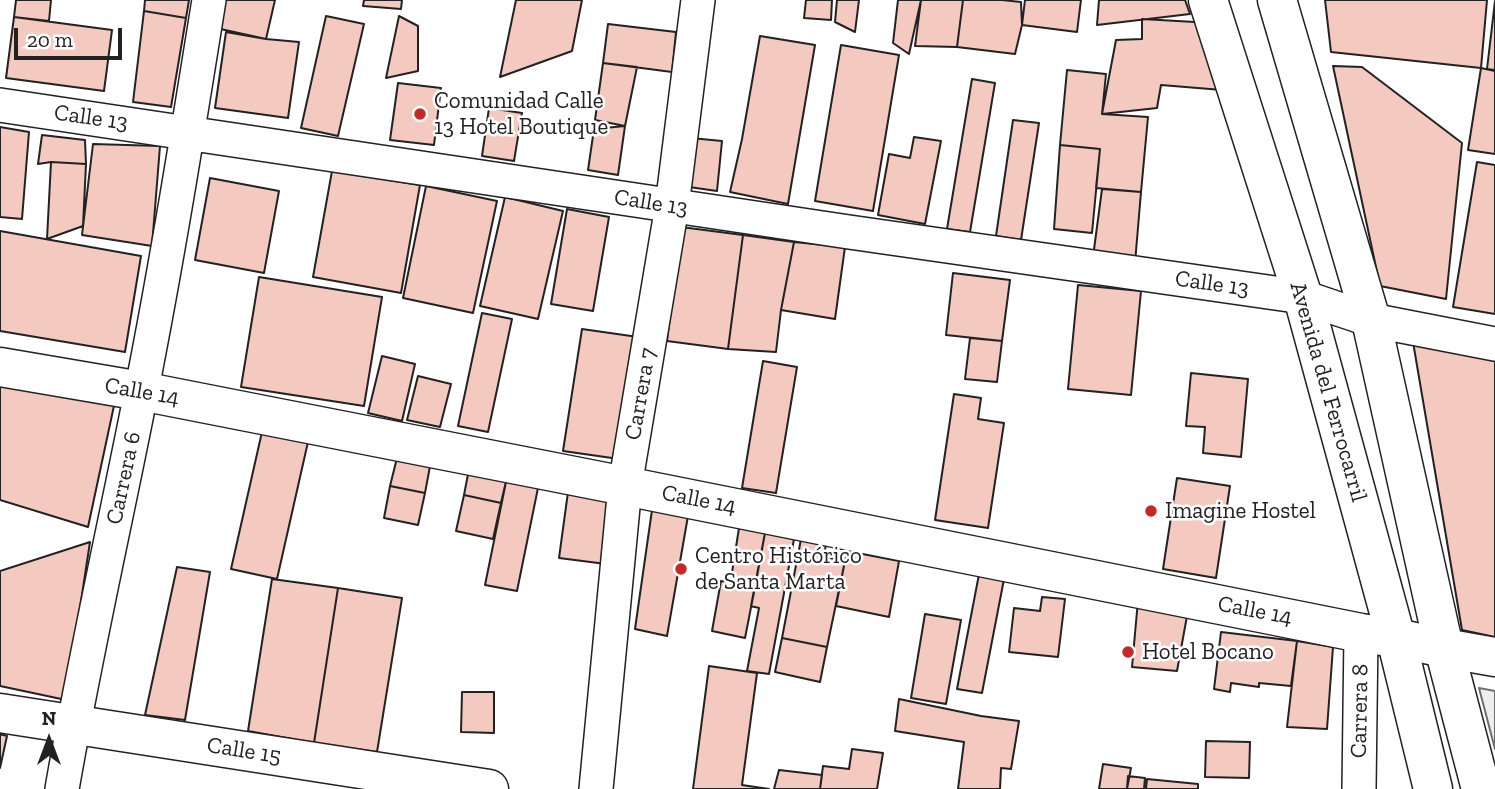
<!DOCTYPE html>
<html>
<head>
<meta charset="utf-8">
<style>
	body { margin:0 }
	#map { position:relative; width:1495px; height:789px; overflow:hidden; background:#fff; font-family:"Zilla Slab",serif }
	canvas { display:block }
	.north { position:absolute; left:14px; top:705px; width:70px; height:70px; -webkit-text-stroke:5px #fff; paint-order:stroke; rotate:0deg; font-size:19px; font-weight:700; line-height:28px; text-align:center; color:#222 }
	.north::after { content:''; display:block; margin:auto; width:24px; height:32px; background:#222; clip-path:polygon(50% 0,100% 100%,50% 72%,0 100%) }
	.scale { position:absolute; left:14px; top:28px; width:108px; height:32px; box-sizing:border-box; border:4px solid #222; border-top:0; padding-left:9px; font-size:21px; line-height:24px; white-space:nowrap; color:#222; -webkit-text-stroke:5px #fff; paint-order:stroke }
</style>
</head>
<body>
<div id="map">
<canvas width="1495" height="789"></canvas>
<div class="north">N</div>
<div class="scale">20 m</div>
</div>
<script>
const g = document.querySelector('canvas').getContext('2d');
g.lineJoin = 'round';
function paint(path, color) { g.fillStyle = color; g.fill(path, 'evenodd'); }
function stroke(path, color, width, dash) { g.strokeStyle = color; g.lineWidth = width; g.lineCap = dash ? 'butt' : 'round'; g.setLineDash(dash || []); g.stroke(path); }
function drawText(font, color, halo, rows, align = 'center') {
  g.font = font + ' "Zilla Slab",serif'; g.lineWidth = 5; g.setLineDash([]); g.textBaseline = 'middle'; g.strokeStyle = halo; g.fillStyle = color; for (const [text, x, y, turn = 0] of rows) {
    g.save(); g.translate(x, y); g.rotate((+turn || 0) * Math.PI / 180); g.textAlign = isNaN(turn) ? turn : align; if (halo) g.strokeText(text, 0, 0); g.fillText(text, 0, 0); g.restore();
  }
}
const green = new Path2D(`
	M1479,688L1495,691V749Z`);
paint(green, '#eee');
stroke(green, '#6f6f6f', 2);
const building = new Path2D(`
	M16,0H51L49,21L14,17Z
	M145,0H189L186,18L144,11Z
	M222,0H275L266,39L216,28Z
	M364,0H402L401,9L363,6Z
	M516,0H582L572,51L500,77Z
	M806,0H832L831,20L804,18Z
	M837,0H859L855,32L835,22Z
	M898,0H921L909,54L893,43Z
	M921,0H963L957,47L915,46Z
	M963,0H1002L1021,2L1022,25L1015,54L957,47Z
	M1025,0H1081L1077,32L1022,25Z
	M1099,0H1185L1190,14L1097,25Z
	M1325,0H1487L1481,68L1331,52Z
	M1495,1V70L1487,69Z
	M144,11L186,18L171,107L133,102Z
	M326,16L364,24L338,136L301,128Z
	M399,16L418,26V71L386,78Z
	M14,17L112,30L104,91L6,78Z
	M1142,19L1195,22L1222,90L1161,85L1157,108L1102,114L1116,40L1142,39Z
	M608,24L676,32L672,72L603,63Z
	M226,32L266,39L299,42L288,118L215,108Z
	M760,36L815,45L788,204L730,192L742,139Z
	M841,45L899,55L873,211L815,201Z
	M603,63L637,67L625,126L595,120Z
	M1333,66L1362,67L1462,143L1446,299L1380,286Z
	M1481,68L1495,71V154L1468,150Z
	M1067,70L1106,74L1102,114L1148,117L1141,192L1096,188L1100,149L1060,145Z
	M972,79L995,83L970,232L947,229Z
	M398,83L441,88L434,145L390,140Z
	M489,108L522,113L514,161L482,156Z
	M1013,120L1039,123L1021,240L996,236Z
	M625,126L618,175L588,170L594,129Z
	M0,127L29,132L22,219L0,217Z
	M42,135L85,140L86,164L51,162L38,164Z
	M914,137L941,141L925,224L878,215L889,154L910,158Z
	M691,138L722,141L717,191L682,186Z
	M93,144L160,146L152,246L82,235Z
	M1060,145L1100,149L1092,233L1054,229Z
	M51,162L86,164L83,226L47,239Z
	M1477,162L1495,165V314L1453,307Z
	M332,171L420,185L401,293L313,277Z
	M210,178L279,191L264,273L195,260Z
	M426,186L497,201L473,313L403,298Z
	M1102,189L1141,192L1135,263L1093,257Z
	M505,197L563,211L538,319L480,306Z
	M567,209L609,217L593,311L551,304Z
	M681,227L743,235L728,349L667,341Z
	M0,231L141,256L125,352L0,331Z
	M743,235L794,242L781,310L776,352L728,349Z
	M794,242L845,247L835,319L781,310Z
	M953,273L1010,280L1002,341L946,335Z
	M259,277L382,297L364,406L241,387Z
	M1078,285L1141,291L1131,395L1068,389Z
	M482,313L512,319L488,432L458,426Z
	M582,329L638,337L619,459L563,451Z
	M970,338L1002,341L997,382L965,379Z
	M1413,342L1495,355V637L1462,630Z
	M382,356L415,364L402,421L368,413Z
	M763,361L797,367L776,493L742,488Z
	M1191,373L1248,379L1241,457L1203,453L1205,427L1186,426Z
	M418,376L451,384L440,427L407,420Z
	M0,379L115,401L88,527L0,500Z
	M954,394L981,398L978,419L1004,423L988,528L935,520Z
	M264,423L310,433L277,579L231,569Z
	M398,454L431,461L425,493L390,486Z
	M469,469L507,477L501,503L464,495Z
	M507,477L539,483L517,591L485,585Z
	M1177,478L1230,486L1216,578L1163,569Z
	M390,486L425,493L418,525L384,518Z
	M568,492L616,498L606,564L559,558Z
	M464,495L501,503L493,539L456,531Z
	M652,510L688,516L667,636L635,629Z
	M739,528L765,533L755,587L731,579Z
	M765,533L794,539L769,674L747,671L759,608L751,606Z
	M801,539L826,544L824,557L845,561L827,647L782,638Z
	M90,542L66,700L0,686V571Z
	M847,551L899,561L889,617L836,606Z
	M177,567L210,572L185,720L145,715Z
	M980,569L1005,574L982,693L957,689Z
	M272,579L338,588L314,743L248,731Z
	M721,581L755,587L745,638L712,631Z
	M338,588L402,598L377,752L314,743Z
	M1042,597L1065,599L1058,657L1009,652L1014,608L1040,611Z
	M1138,600L1189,605L1177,671L1132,667Z
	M925,614L961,620L946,704L911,698Z
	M1221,632L1297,641L1291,686L1259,683V687L1231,683L1230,692L1214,689Z
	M782,638L827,647L820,682L775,672Z
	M1297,641L1333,647L1327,729L1287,727Z
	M709,666L757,673L742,785L769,789H693Z
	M462,692H494V733L461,732Z
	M899,699L981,716L1019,721L1011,769L1001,768L1000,789H958L964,742L895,731Z
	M0,734L7,736L0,768Z
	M1206,741L1250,742L1249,778L1205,777Z
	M852,749L883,753L877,789H820L823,766L849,769Z
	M1103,764L1131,768L1127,789H1099Z
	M779,770L822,775L820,789H774Z
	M1128,776L1145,778L1144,789H1127Z
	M1147,779L1198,784V789H1146Z`);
paint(building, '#f3c9c0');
stroke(building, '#222', 2);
const minor = new Path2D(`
	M0,105L849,232L1303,297L1371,320L1495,344
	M62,789C85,656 115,525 141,393C167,262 188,131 209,0
	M596,789L625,486L672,206L698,0
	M1359,789L1361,633`);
const tertiary = new Path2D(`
	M0,367L141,391L625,486L1361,633L1396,638
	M0,713L489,789`);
const secondary = new Path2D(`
	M1396,638L1444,648L1495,657`);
const primary = new Path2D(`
	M1208,0L1303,297L1396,638L1433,789
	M1277,0L1371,320L1444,648L1481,789`);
stroke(minor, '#222', 36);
stroke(tertiary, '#222', 41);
stroke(secondary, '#222', 41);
stroke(primary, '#222', 41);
stroke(minor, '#fff', 33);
stroke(tertiary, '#fff', 38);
stroke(secondary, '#fff', 38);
stroke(primary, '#fff', 38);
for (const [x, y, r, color] of [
	[420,114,7,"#c62828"],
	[1151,511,7,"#c62828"],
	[681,569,7,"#c62828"],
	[1128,652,7,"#c62828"]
]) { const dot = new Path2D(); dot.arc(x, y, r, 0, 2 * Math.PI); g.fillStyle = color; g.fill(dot); stroke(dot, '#fff', 2.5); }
drawText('23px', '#222', '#fff', [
	["Comunidad Calle",434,101],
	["13 Hotel Boutique",434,127],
	["Imagine Hostel",1165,511],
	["Centro Histórico",695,556],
	["de Santa Marta",695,582],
	["Hotel Bocano",1142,652]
], 'left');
drawText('23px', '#222', '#fff', [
	["Calle 13",91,118,8],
	["Calle 13",651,203,9],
	["Calle 13",1212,284,8],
	["Calle 14",142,392,10],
	["Avenida del Ferrocarril",1328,392,74],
	["Carrera 7",641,394,-80],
	["Carrera 6",124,478,-78],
	["Calle 14",699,500,11],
	["Calle 14",1255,611,11],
	["Carrera 8",1360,711,-89],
	["Calle 15",244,751,9]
]);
</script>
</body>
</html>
